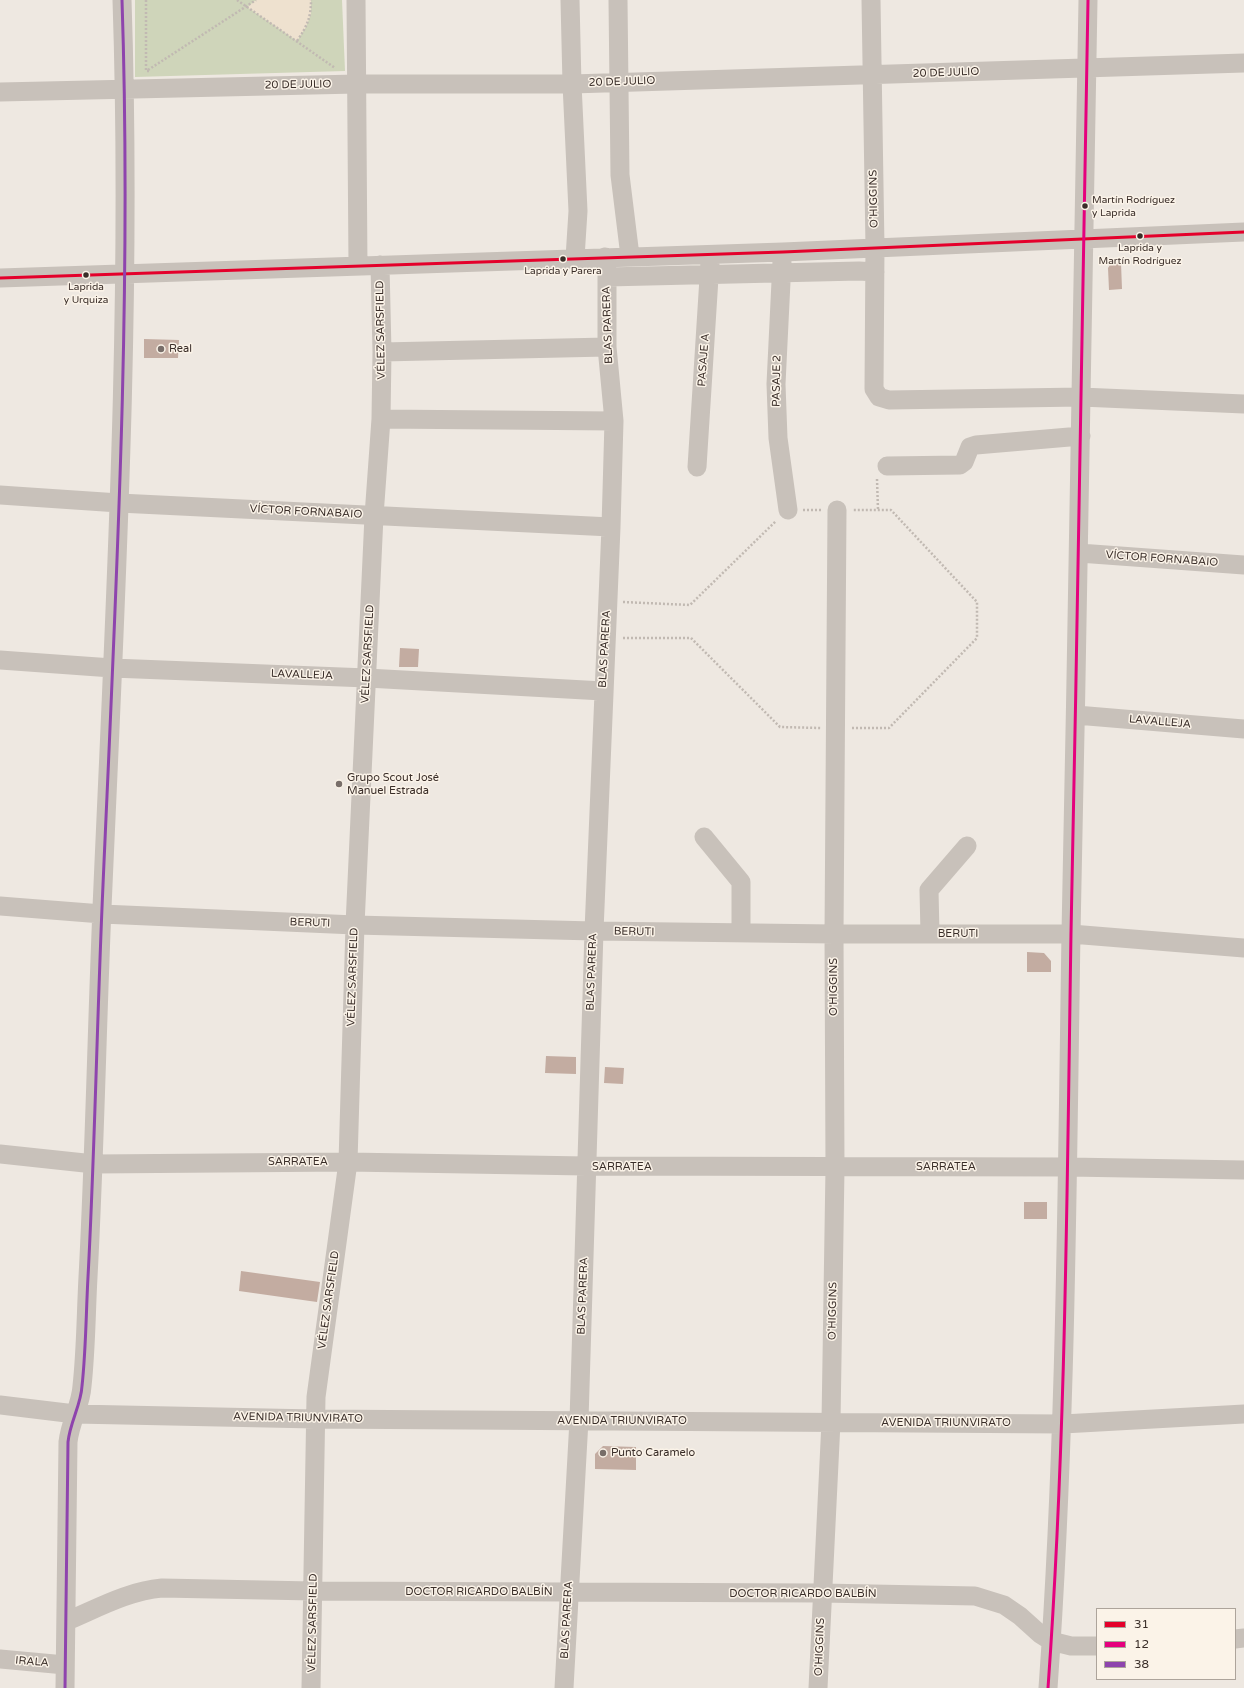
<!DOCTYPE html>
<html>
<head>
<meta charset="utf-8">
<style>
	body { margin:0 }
	#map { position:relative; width:1244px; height:1688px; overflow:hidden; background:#eee8e1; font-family:"Varela Round",sans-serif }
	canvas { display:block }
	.legend { position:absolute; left:1096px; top:1608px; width:140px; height:72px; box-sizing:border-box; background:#fbf3e8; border:1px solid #ada49b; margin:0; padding:5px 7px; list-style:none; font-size:12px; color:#392d28 }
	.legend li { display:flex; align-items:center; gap:8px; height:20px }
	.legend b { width:20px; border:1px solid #ada49b }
</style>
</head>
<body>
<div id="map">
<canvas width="1244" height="1688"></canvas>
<ul class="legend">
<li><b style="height:5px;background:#e4002b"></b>31</li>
<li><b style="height:5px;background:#e5007d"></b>12</li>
<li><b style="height:5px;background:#8e44ad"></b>38</li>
</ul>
</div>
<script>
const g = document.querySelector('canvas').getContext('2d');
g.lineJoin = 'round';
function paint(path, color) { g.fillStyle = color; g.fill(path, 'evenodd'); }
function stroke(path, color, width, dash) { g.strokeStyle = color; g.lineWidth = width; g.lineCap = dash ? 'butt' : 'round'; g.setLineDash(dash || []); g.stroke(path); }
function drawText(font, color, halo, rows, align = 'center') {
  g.font = font + ' "Varela Round",sans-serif'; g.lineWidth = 3; g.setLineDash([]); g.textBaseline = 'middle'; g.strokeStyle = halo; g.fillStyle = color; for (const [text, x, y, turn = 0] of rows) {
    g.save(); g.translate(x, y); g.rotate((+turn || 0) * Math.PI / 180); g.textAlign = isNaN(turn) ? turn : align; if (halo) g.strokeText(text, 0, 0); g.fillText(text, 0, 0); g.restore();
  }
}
paint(new Path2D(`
	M135,0H342L345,71L135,77Z`), '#cfd5ba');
paint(new Path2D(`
	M256,0H311V14L306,27L297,41L247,7Z`), '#eee1cf');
paint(new Path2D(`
	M1111,263H1121L1122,289L1109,290L1108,268Z
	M144,339L179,340L178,358H144Z
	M400,648L419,649L418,667H399Z
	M1027,952L1044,953L1051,961V972H1027Z
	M546,1056L576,1057V1074L545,1073Z
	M605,1067L624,1068L623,1084L604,1083Z
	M1024,1202H1047V1219H1024Z
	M241,1271L320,1282L317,1302L239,1291Z
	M603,1446L636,1447V1470L595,1469V1454Z`), '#c3aca1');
stroke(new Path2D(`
	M146,0V71H149
	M237,0L335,68
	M297,41C307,26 311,18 311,0
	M148,70L256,0
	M877,479L878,510
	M803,510H822
	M623,602L690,605L776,521
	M623,638H691L780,727L821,728
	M852,728H889L977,638V602L891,510H853`), '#c1b9b2', 2.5, [2, 2]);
stroke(new Path2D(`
	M356,0L358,266
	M570,0L572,84L578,211L575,258
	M618,0L620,175L630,256
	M871,0L875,247L874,389L879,397L889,400L1081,397L1244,404
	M0,92L357,84H572L1244,63
	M782,261L776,384L778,438L788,510
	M607,277L859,271L875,272
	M0,278L783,252L1244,232
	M382,352L607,347
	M381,419L614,421
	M887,466L960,465L964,462L970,447L976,445L1081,436
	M697,467L710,262
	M0,495L119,503L611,527
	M1079,553L1244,565
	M0,660L112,668L367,678L603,691
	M1076,715L1244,729
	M704,837L741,882V933
	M0,906L102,914L355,925L594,931L834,934H1071L1244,948
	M930,934L929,890L967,846
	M0,1154L94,1164L348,1162L586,1166L1069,1167L1244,1170
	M0,1405L75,1414L315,1419L1063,1424L1244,1414
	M67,1621C98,1608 128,1591 162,1588L313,1591L822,1593L975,1596L1004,1605L1020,1616L1040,1634L1051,1641L1071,1646H1097
	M1235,1639L1244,1638
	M0,1659L65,1665
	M65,1688L68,1442C70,1422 81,1405 82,1386C86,1350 86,1313 88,1277C95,1147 97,1016 103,885C116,591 132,295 122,0
	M311,1688L316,1397L348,1162L355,925L374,516L381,419L382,352L380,265
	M564,1688L579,1420L594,931L611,527L614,421L607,347V274L605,257
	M818,1688L831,1422L835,1168L834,934L837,510
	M1048,1688C1066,1437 1067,1185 1071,933C1077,622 1084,311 1088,0`), '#c8c1ba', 19);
stroke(new Path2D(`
	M0,278L783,252L1244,232`), '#e4002b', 3);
stroke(new Path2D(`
	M1048,1688C1066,1437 1067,1185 1071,933C1077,622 1084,311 1088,0`), '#e5007d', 3);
stroke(new Path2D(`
	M65,1688L68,1442C70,1422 81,1405 82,1386C86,1350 86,1313 88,1277C95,1147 97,1016 103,885C116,591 132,295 122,0`), '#8e44ad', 3);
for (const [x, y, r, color] of [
	[1085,206,3.5,"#392d28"],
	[1140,236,3.5,"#392d28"],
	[563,259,3.5,"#392d28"],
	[86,275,3.5,"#392d28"],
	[161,349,4,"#786e69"],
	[339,784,4,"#786e69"],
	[603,1453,4,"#786e69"]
]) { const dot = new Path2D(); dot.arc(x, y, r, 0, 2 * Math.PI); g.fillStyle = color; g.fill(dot); stroke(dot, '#fbf3e8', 1.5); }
drawText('10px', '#392d28', '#fbf3e8', [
	["Martín Rodríguez",1092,200,"left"],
	["y Laprida",1092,213,"left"],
	["Laprida y",1140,248],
	["Martín Rodríguez",1140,261],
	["Laprida y Parera",563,271],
	["Laprida",86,287],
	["y Urquiza",86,300]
]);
drawText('11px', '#392d28', '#fbf3e8', [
	["20 DE JULIO",946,73,-2],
	["20 DE JULIO",622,82,-2],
	["20 DE JULIO",298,85,-1],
	["O'HIGGINS",874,199,-91],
	["BLAS PARERA",608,325,-92],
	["VÉLEZ SARSFIELD",381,330,-91],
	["PASAJE A",704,360,-86],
	["PASAJE 2",777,381,-89],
	["VÍCTOR FORNABAIO",306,512,3],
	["VÍCTOR FORNABAIO",1162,559,4],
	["BLAS PARERA",605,649,-87],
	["VÉLEZ SARSFIELD",368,654,-87],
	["LAVALLEJA",302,675,2],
	["LAVALLEJA",1160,722,5],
	["BERUTI",310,923,2],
	["BERUTI",634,932,1],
	["BERUTI",958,934],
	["BLAS PARERA",592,972,-88],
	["VÉLEZ SARSFIELD",353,977,-88],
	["O'HIGGINS",834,987,-90],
	["SARRATEA",298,1162],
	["SARRATEA",622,1167],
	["SARRATEA",946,1167],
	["BLAS PARERA",583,1296,-88],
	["VÉLEZ SARSFIELD",329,1300,-82],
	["O'HIGGINS",833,1311,-89],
	["AVENIDA TRIUNVIRATO",298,1418,1],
	["AVENIDA TRIUNVIRATO",622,1421],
	["AVENIDA TRIUNVIRATO",946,1423],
	["DOCTOR RICARDO BALBÍN",479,1592],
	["DOCTOR RICARDO BALBÍN",803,1594],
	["BLAS PARERA",567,1620,-87],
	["VÉLEZ SARSFIELD",313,1623,-89],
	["O'HIGGINS",820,1647,-88],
	["IRALA",32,1662,5]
]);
drawText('11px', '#392d28', '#fbf3e8', [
	["Real",169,349],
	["Grupo Scout José",347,778],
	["Manuel Estrada",347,791],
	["Punto Caramelo",611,1453]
], 'left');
</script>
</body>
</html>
